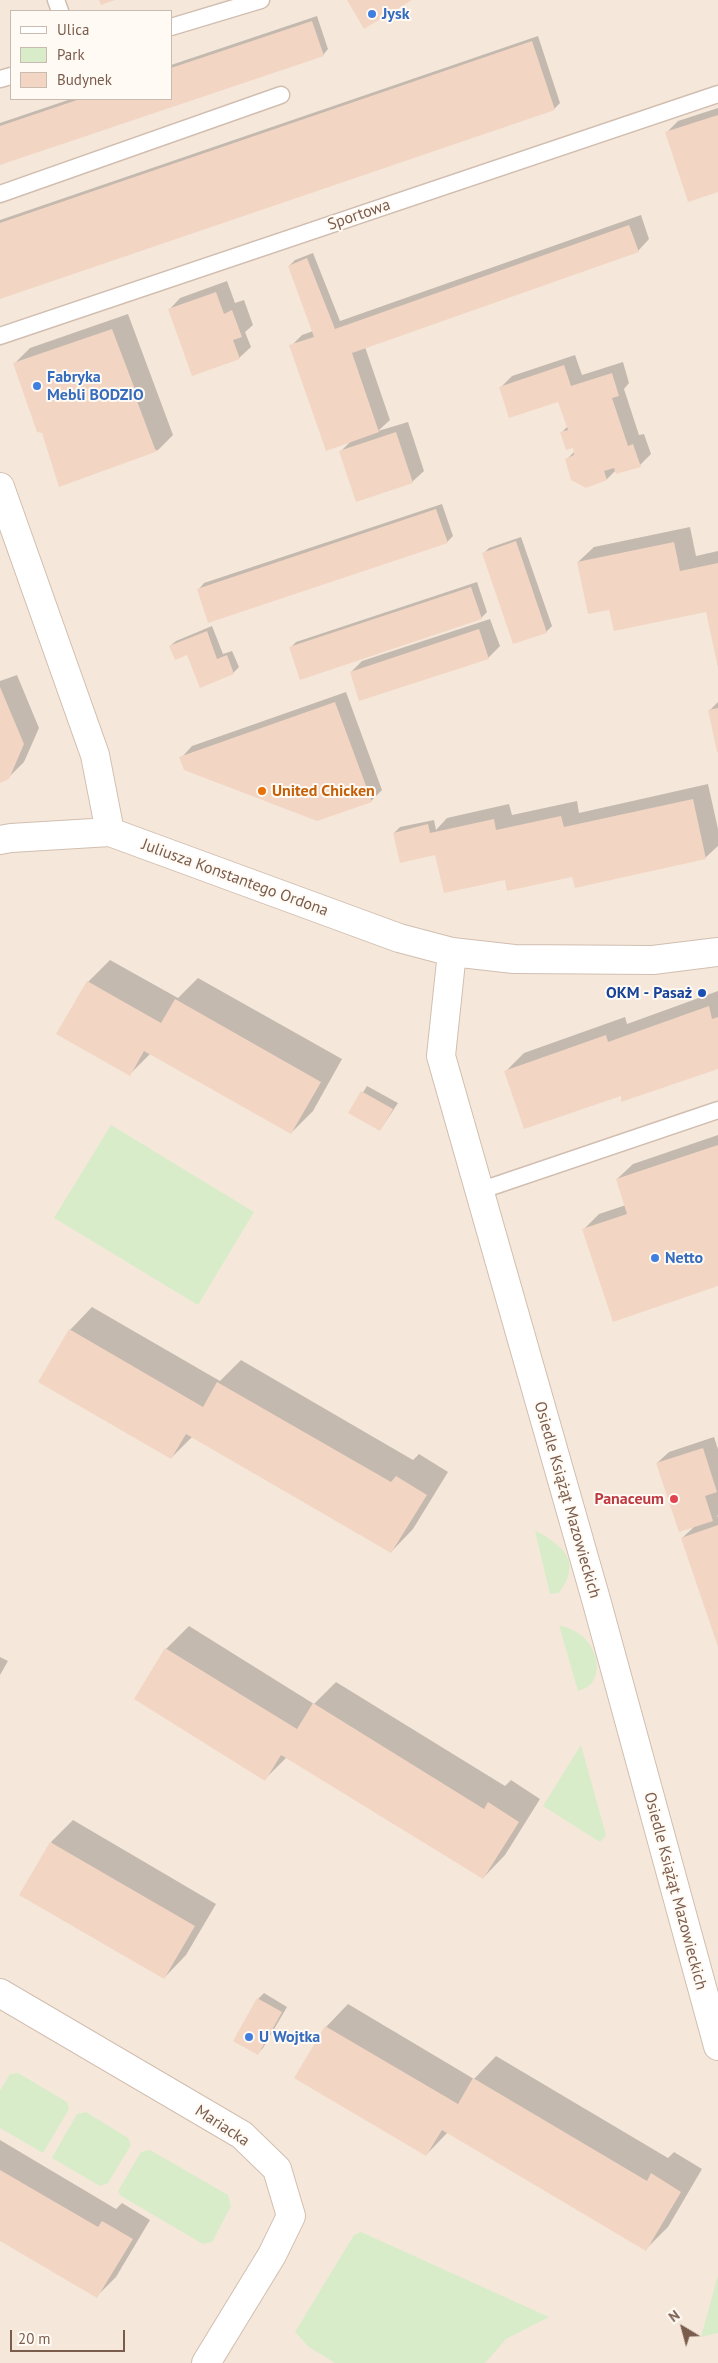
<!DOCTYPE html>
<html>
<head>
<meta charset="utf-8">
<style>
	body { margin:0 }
	#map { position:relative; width:718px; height:2363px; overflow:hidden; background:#fdf6ec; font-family:"PT Sans",sans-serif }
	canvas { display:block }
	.legend { position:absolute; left:10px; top:10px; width:162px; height:90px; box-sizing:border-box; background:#fffaf3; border:1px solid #cabbb1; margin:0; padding:6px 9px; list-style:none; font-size:15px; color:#7a5c4d }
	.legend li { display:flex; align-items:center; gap:10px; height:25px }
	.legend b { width:25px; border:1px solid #cabbb1 }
	.north { position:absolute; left:658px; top:2303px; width:50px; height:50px; -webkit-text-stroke:4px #fffaf3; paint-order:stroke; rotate:323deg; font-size:14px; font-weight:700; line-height:20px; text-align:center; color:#7a5c4d }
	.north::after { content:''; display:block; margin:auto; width:18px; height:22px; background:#7a5c4d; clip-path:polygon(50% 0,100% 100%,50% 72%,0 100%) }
	.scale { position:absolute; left:10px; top:2330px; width:115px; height:22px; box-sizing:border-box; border:2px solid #7a5c4d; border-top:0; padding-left:6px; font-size:15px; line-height:18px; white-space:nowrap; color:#7a5c4d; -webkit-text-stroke:4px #fffaf3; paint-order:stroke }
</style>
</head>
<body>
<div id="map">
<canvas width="718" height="2363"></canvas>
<ul class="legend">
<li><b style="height:6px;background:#fff"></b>Ulica</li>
<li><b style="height:14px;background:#d8ecc9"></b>Park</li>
<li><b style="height:14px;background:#f3d5c3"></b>Budynek</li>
</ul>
<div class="north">N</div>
<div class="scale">20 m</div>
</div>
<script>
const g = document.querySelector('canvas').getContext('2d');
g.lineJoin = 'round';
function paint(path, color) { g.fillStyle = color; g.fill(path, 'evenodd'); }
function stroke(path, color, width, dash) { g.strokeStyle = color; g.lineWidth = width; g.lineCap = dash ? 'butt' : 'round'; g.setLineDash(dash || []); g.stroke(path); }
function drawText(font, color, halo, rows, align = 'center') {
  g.font = font + ' "PT Sans",sans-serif'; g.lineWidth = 4; g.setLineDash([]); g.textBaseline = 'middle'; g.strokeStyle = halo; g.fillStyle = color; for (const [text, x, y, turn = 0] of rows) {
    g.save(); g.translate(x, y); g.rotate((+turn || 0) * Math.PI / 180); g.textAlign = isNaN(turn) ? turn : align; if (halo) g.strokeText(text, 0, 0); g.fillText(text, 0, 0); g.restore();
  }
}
paint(new Path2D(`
	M0,0H718V2363H0ZM11,11H171V99H11Z`), '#f5e8da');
paint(new Path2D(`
	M111,1125L254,1212L198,1305L54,1218Z
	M535,1531C541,1533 547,1537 552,1541C574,1556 574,1572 559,1593L550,1594Z
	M559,1625C568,1628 577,1631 584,1638C600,1653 604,1685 578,1691Z
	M581,1745L606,1835L600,1842L543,1806Z
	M18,2073L67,2102L69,2109L43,2153L0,2128V2091L10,2074Z
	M86,2112L128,2138L131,2145L108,2183L100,2186L52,2158L77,2114Z
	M150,2150L228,2195L231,2206L212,2242L203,2244L121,2196L118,2191L141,2152Z
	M361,2232L549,2317L506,2339L485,2363H335L309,2347L295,2332L354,2235Z
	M718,2275V2333L701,2337Z`), '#d8ecc9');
paint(new Path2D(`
	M317,16L328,49L323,55L0,163V123L71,99H171V65Z
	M538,36L560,103L554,109L0,298V220Z
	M718,108V191L666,133L678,121Z
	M641,215L649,239L638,251L365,347L390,420L378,431L408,422L424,471L412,482L340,452L352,440L291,346L302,335L313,331L289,266L295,260L313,253L340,321Z
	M227,281L235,303L244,300L253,325L245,332L251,347L239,358L169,310L180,298Z
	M128,314L173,435L158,450L60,485L43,432L14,364L30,348Z
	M575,355L582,375L623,362L629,383L624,389L639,435L644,434L651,454L640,465L616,470L607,479L586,486L566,460L575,451L574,446L562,432L568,426L559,400L501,387L512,376Z
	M442,504L453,536L447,542L199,589L204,583Z
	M690,527L696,556L718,551V666L707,610L610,608L578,562L594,547Z
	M521,537L552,626L546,632L483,554L489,548Z
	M477,582L487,612L481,618L291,647L296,642Z
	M490,619L500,646L488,658L351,672L362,661Z
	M212,626L223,654L232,651L239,667L233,673L170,646L176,641Z
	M17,675L39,728L24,762L8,778L0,782V681Z
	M346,692L382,790L371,801L181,758L192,746Z
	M718,702V750L710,710Z
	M708,784L718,829V846L705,858L573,876L506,878L436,853L394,833L400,827L434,820L436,830L447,818L509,804L512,815L577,801L579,813Z
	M110,960L178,998L198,978L342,1059L313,1111L291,1133L151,1053L130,1074L88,982Z
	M718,991V1067L622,1095L505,1072L524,1053L625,1017L627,1024Z
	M367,1086L398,1103L380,1130L350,1113Z
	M718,1135V1285L583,1230L599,1214L626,1205L617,1179L633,1164Z
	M92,1307L220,1381L241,1360L413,1460L419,1454L448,1472L413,1529L391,1552L192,1437L171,1458L40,1381L70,1330Z
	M714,1437L718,1449V1515L716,1517L718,1516V1644L682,1538L695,1526L657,1463L669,1452Z
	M189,1626L314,1704L336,1682L505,1786L511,1780L540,1799L505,1855L483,1878L287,1757L265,1779L136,1699L166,1649Z
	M0,1657L8,1661L0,1675Z
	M73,1820L216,1904L186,1955L164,1978L51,1842Z
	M264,1993L287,2007L263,2048L258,2053V1999Z
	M348,2004L474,2079L496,2056L668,2158L674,2152L702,2169L668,2227L646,2249L448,2132L426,2155L326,2027Z
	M0,2140L116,2209L122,2203L150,2220L116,2277L97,2296L0,2239Z`), '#0003');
paint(new Path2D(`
	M99,0H115L101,5Z
	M347,0H412L364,29Z
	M312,21L324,56L0,165V126L80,99H171V68Z
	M532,41L555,110L0,299V223Z
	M718,115V192L688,202L665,132Z
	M629,225L639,252L352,353L379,432L326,451L289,345L314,337L288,266L307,258L335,329Z
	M216,292L224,314L232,310L242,337L233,340L240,359L192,376L168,309Z
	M112,329L139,400L137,401L155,449L158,451L59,487L42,433L37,432L13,363Z
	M564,365L571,386L612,373L619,396L612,398L628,446L633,444L641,467L616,474L614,468L604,471L607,480L586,488L571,480L565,459L574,455L573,448L566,450L560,432L568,430L558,402L509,418L499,387Z
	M396,432L413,483L356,502L339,451Z
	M436,509L448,543L208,623L197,589Z
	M516,541L547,633L513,644L482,553Z
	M674,542L680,571L718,563V668L706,612L614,631L609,610L588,614L577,562Z
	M471,587L482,619L300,680L289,647Z
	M479,629L489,659L359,701L350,672Z
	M207,631L217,659L227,655L234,674L200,688L187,655L175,660L169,646Z
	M0,687L24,744L9,779L0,783Z
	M335,702L372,802L317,821L184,770L179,757Z
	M718,708V752H717L708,710Z
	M693,799L706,859L575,888L572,877L507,891L505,880L444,893L435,855L400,863L393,833L428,824L430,833L494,819L496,830L561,816L564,827Z
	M87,981L161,1023L175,999L321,1082L291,1134L144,1051L130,1076L56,1034Z
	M709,1006L712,1019L718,1017V1069L621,1102V1096L524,1129L504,1071L606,1035L608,1042Z
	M361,1091L393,1109L380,1131L348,1113Z
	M718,1145V1286L613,1322L582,1229L627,1214L616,1179Z
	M69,1329L203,1407L217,1382L391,1482L396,1476L427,1495L391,1553L186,1434L171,1459L38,1382Z
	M703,1448L717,1492L705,1496L713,1521L679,1532L656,1463Z
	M718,1525V1647L681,1538Z
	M165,1648L297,1729L313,1703L484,1809L488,1802L519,1822L483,1879L281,1755L265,1781L134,1699Z
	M50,1842L195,1926L164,1979L19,1895Z
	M257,1998L282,2012L258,2055L233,2041Z
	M325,2026L458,2104L473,2078L647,2181L651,2173L681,2192L646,2251L442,2130L426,2156L294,2078Z
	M0,2170L98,2227L102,2221L133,2239L97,2298L0,2241Z`), '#f3d5c3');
const lane = new Path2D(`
	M56,0L60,11
	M171,27L261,0
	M0,79L11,76
	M0,194L281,95
	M0,336L718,94
	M479,1191L718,1110`);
const street = new Path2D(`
	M0,487L95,755L110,832
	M0,840L11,838L110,832L399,938L452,952L514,959L653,960L718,952
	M452,952L441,1056L597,1603L718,2046
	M0,1993L242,2135L277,2169L291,2216L272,2255L206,2363`);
stroke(lane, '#d1beb0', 19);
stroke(street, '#d1beb0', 30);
stroke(lane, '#fff', 16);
stroke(street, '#fff', 28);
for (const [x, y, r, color] of [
	[372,14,5,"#3f7fe0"],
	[37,386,5,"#3f7fe0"],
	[262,791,5,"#e8710a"],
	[702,993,5,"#1a4fb4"],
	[655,1258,5,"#3f7fe0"],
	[674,1499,5,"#e0444e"],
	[249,2037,5,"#3f7fe0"]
]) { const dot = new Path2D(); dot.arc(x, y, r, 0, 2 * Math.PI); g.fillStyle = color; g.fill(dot); stroke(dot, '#fffaf3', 2); }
drawText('bold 16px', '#366cbe', '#fffaf3', [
	["Jysk",382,14],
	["Fabryka",47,377],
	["Mebli BODZIO",47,395],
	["Netto",665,1258],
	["U Wojtka",259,2037]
], 'left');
drawText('16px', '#7a5c4d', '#fffaf3', [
	["Sportowa",359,215,-19],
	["Juliusza Konstantego Ordona",235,878,20],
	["Osiedle Książąt Mazowieckich",567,1500,74],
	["Osiedle Książąt Mazowieckich",675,1891,75],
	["Mariacka",222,2126,33]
]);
drawText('bold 16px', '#c56008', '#fffaf3', [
	["United Chicken",272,791]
], 'left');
drawText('bold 16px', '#164399', '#fffaf3', [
	["OKM - Pasaż",692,993]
], 'right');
drawText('bold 16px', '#be3a42', '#fffaf3', [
	["Panaceum",664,1499]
], 'right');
</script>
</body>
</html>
